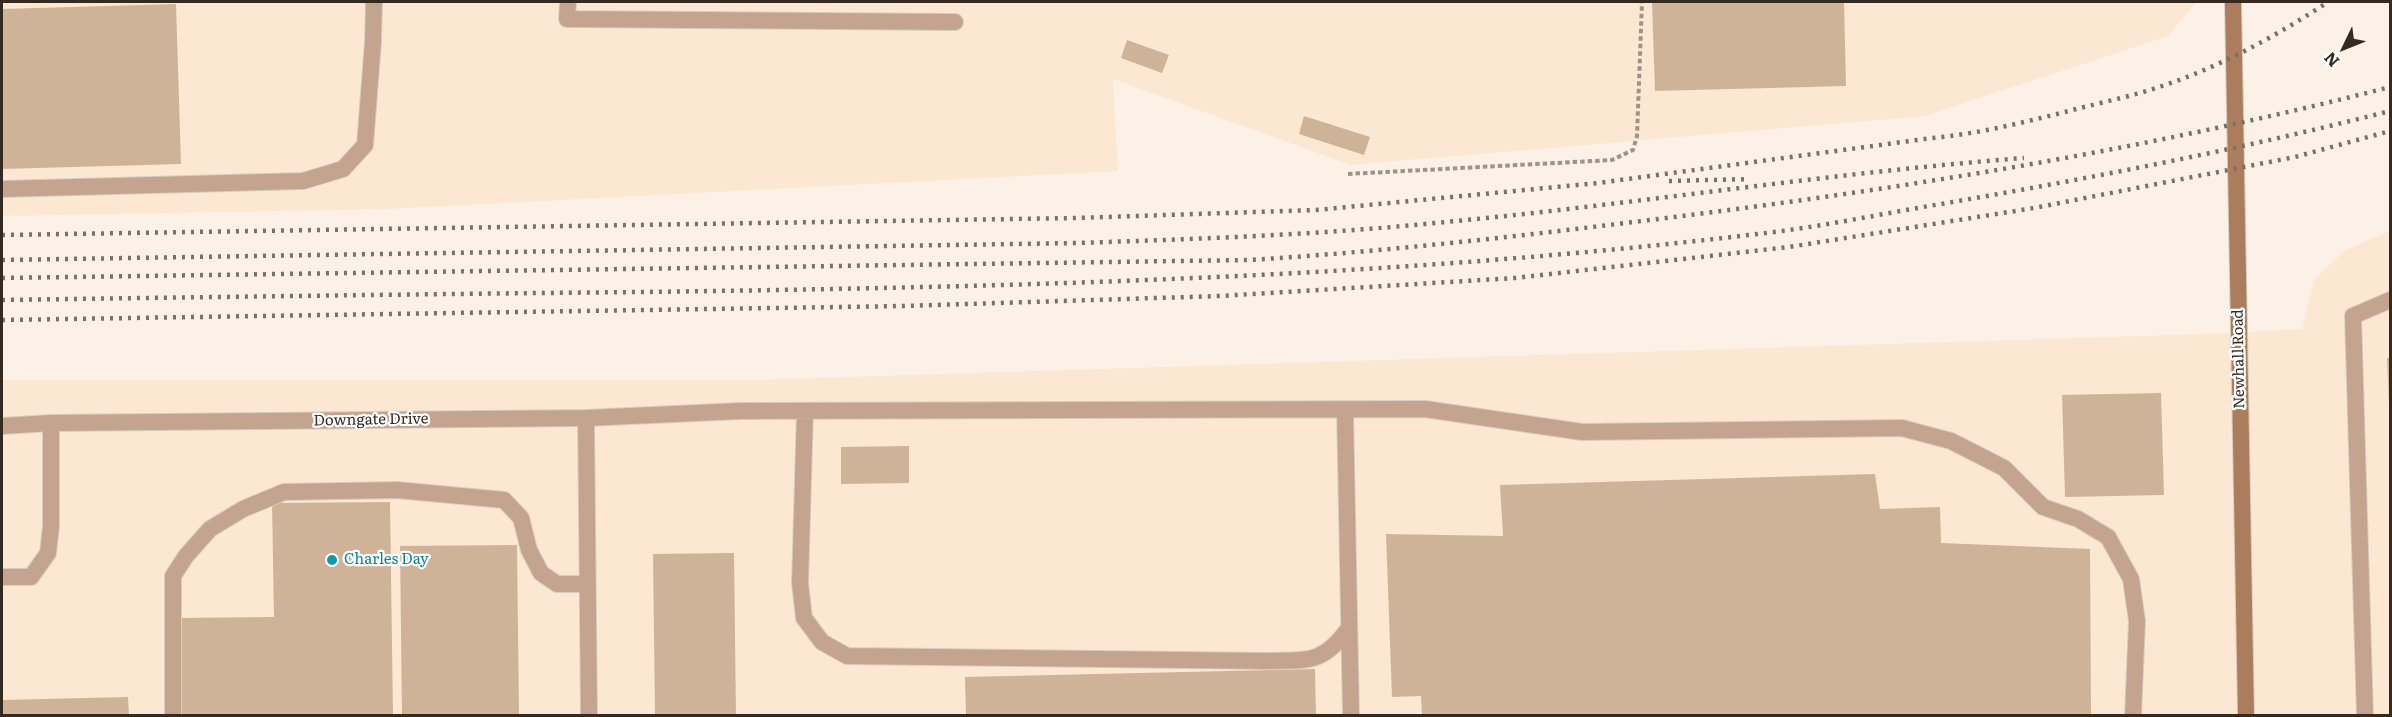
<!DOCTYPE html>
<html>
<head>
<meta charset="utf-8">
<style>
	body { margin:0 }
	#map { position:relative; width:2392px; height:717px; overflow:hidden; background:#fcf1e6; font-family:Literata,serif }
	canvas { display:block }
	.frame { position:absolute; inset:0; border:3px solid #352a20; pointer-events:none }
	.north { position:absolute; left:2314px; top:18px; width:60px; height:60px; -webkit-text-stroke:4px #fff; paint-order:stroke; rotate:227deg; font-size:16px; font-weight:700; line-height:24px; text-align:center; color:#352a20 }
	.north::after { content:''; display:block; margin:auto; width:21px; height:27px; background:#352a20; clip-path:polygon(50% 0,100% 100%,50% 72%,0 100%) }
</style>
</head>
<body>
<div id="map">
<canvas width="2392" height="717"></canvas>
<div class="frame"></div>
<div class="north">N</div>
</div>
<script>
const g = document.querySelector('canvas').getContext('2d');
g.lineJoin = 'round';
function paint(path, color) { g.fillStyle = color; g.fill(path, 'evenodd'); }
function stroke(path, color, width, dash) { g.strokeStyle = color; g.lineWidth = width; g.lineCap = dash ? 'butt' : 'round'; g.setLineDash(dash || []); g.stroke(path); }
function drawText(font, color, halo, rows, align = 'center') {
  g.font = font + ' Literata,serif'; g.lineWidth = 4.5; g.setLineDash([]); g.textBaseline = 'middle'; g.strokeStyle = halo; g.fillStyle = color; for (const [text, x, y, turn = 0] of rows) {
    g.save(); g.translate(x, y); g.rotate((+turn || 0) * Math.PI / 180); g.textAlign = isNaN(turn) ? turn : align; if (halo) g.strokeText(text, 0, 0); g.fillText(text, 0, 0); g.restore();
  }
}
paint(new Path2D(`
	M2,2H2196L2168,36L1925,116L1351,165L1113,79L1118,171L388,209L2,216Z
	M2390,231V715L2,716V380H753L2203,334L2302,329L2314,280L2345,250Z`), '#fce7d3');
paint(new Path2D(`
	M1652,2H1844L1846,86L1655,91Z
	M176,4L181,164L2,169V9Z
	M1127,40L1169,55L1162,73L1121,58Z
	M1304,116L1370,137L1364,155L1299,134Z
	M2387,358H2390V404H2389Z
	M2161,393L2164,495L2065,497L2062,395Z
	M909,446V483L841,484V447Z
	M1875,474L1880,509L1940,507L1941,543L2090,549L2091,716H1422L1421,696L1392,697L1386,534L1503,536L1500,485Z
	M390,502L393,716H177L176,618L274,617L272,503Z
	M517,545L519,716H402L400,546Z
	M734,553L736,716H655L653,554Z
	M1315,669L1316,716H966L965,677Z
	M128,697L129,716H2V700Z`), '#ceb399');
const service = new Path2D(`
	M568,2L567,19L955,22
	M2,189L303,181L343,169L365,145L373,42
	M1345,410L1351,716
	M741,411L1425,409L1582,432L1902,428L1951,441L2004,468L2043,507L2078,519L2108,537L2131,579L2137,621L2133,716
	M805,411L800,583L804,618L822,642L847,656L1268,661C1308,660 1323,664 1349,628
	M586,418L589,716
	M2,577H31L48,553L51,526V423
	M173,716V576L186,556L210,529L243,509L284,492L397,490L504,500L521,518L529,550L541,573L557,584H587
	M2365,716L2353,316L2390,300`);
const minor = new Path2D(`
	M373,42L374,2
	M2,426L51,423L586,418L741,411`);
const secondary = new Path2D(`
	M2233,2L2246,716`);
stroke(service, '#d8cdc2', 18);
stroke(minor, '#d8cdc2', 18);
stroke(secondary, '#d8cdc2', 18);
stroke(new Path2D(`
	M1348,174L1612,160L1633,150L1637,136L1642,2`), '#9e9388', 4, [4.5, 3]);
stroke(service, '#c4a48e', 16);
stroke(minor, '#c4a48e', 16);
stroke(secondary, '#ab7d5d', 16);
stroke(new Path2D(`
	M1669,181L1750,179
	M2,235L1075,218L1316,210L1598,183L1932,138C1977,134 2021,123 2065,112C2097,103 2131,97 2162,86C2222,66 2276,36 2328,2
	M2,260L1077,243C1196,239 1316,235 1435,223C1631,205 1827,173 2024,158
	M2,278L1249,260C1394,251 1538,234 1682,216C1921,186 2158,147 2390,87
	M2,300C215,297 428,294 642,292C1020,287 1398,278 1774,232C1830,225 1886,213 1941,204C2092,178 2242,149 2390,111
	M2,320L903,306L1220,296L1515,278L1789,247L2034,208L2295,157L2390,131`), '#7b7066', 4.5, [3, 6]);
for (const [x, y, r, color] of [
	[332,560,6,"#0f9aa8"]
]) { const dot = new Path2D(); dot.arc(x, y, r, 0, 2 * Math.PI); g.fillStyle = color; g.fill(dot); stroke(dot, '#fff', 2); }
drawText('15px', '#352a20', '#fff', [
	["Newhall Road",2239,359,-91],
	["Downgate Drive",371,420,-1]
]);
drawText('15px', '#0d838f', '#fff', [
	["Charles Day",344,560]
], 'left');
</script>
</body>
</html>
